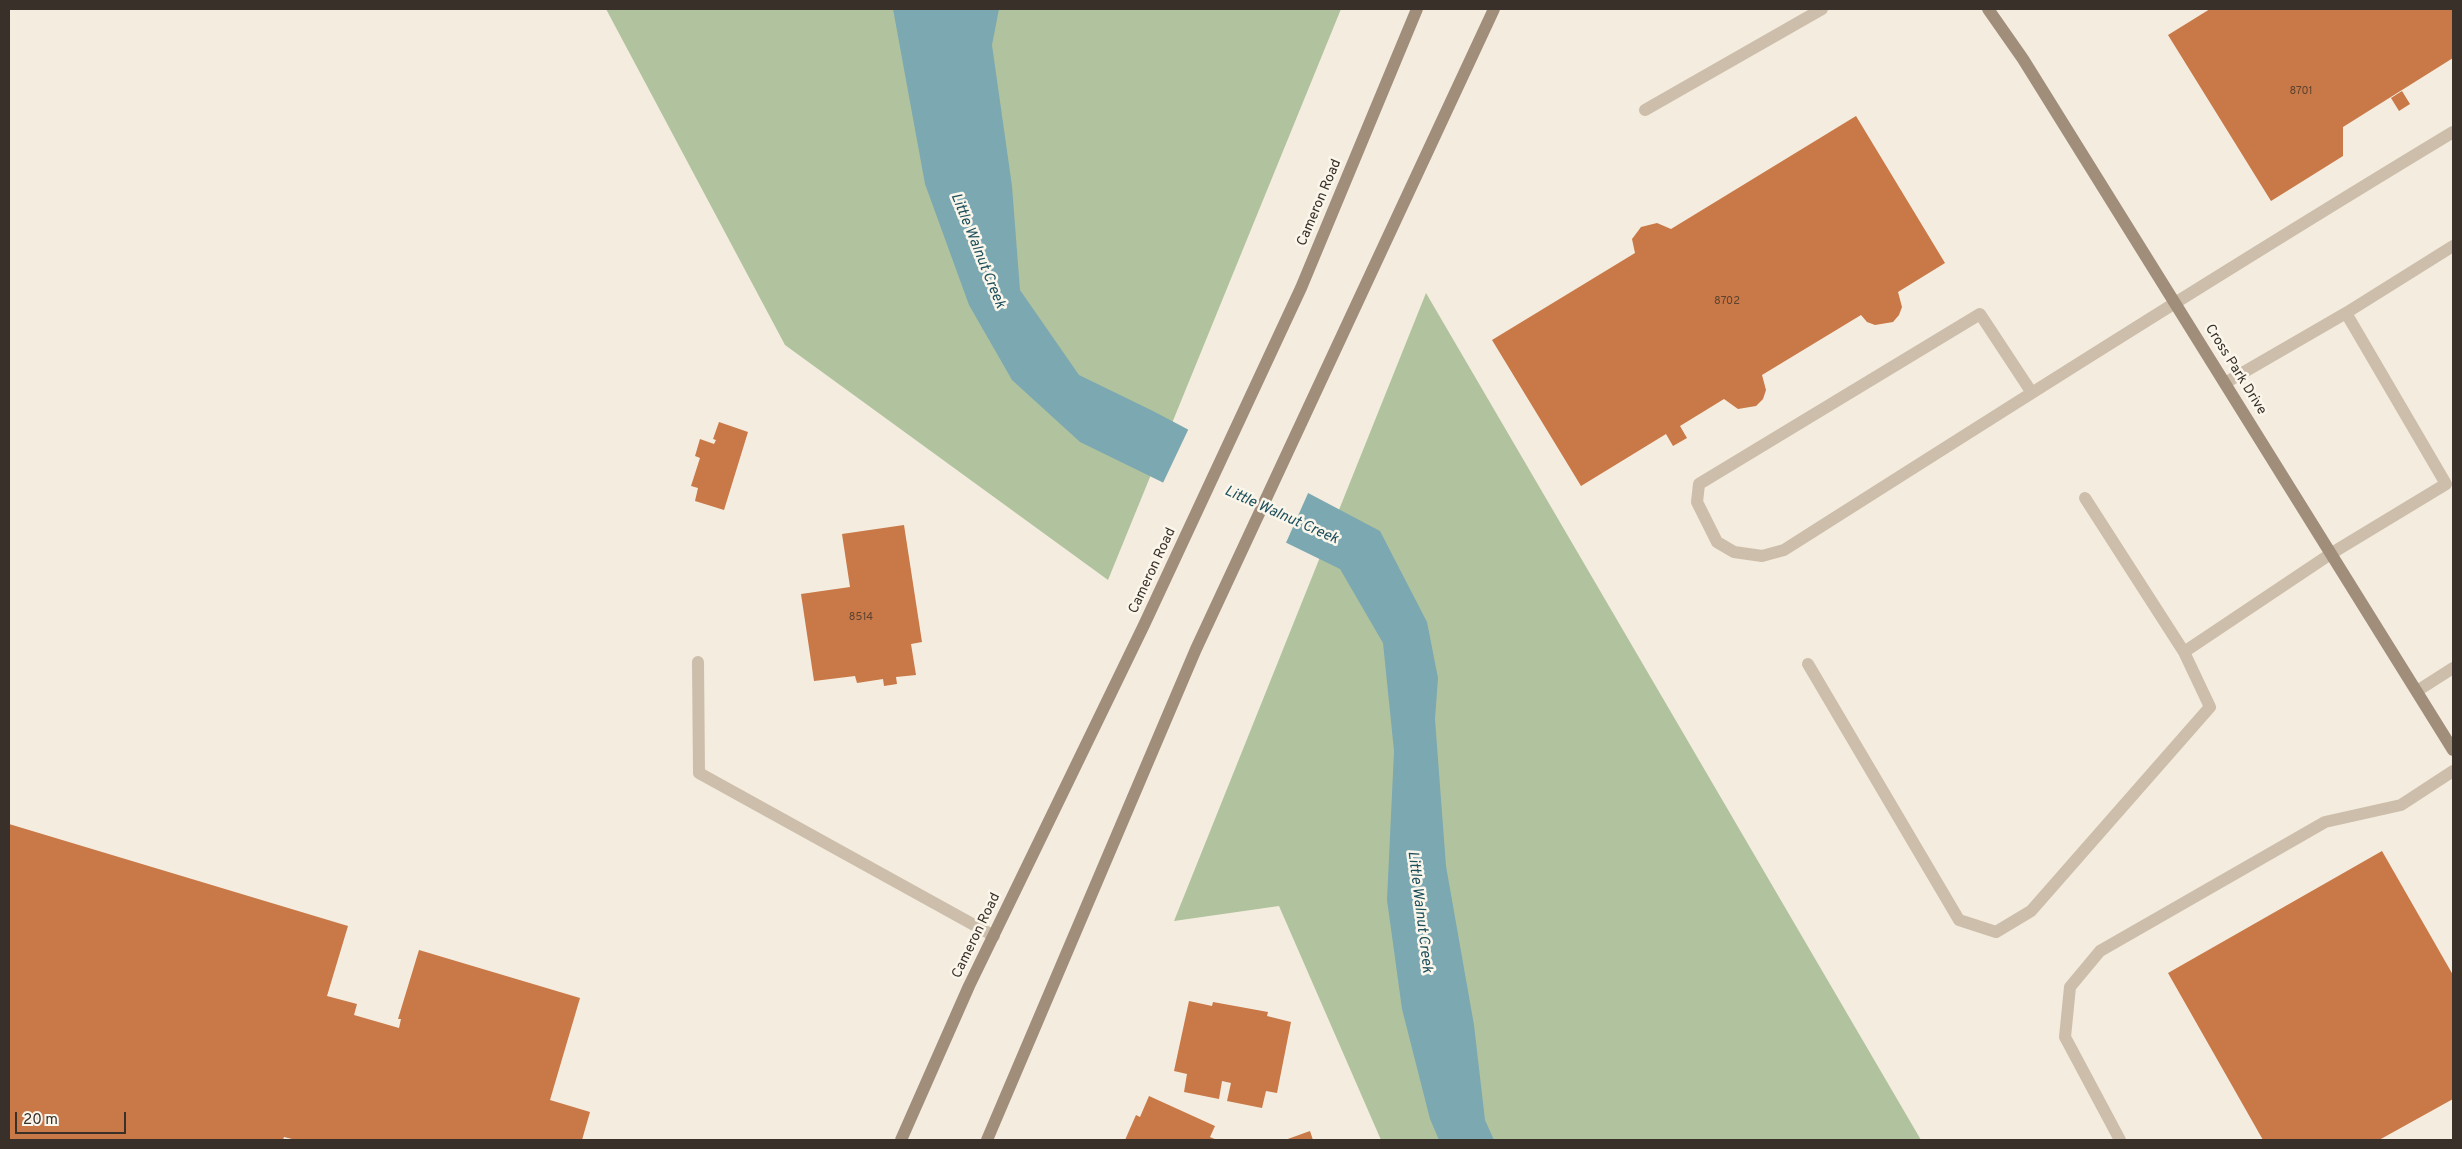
<!DOCTYPE html>
<html>
<head>
<meta charset="utf-8">
<style>
	body { margin:0 }
	#map { position:relative; width:2462px; height:1149px; overflow:hidden; background:#f4ecde; font-family:Overpass,sans-serif }
	canvas { display:block }
	.frame { position:absolute; inset:0; border:10px solid #393129; pointer-events:none }
	.scale { position:absolute; left:15px; top:1112px; width:111px; height:22px; box-sizing:border-box; border:2px solid #393129; border-top:0; padding-left:6px; font-size:15px; line-height:18px; white-space:nowrap; color:#393129; -webkit-text-stroke:4px #fbf6eb; paint-order:stroke }
</style>
</head>
<body>
<div id="map">
<canvas width="2462" height="1149"></canvas>
<div class="frame"></div>
<div class="scale">20 m</div>
</div>
<script>
const g = document.querySelector('canvas').getContext('2d');
g.lineJoin = 'round';
function paint(path, color) { g.fillStyle = color; g.fill(path, 'evenodd'); }
function stroke(path, color, width, dash) { g.strokeStyle = color; g.lineWidth = width; g.lineCap = dash ? 'butt' : 'round'; g.setLineDash(dash || []); g.stroke(path); }
function drawText(font, color, halo, rows, align = 'center') {
  g.font = font + ' Overpass,sans-serif'; g.lineWidth = 5; g.setLineDash([]); g.textBaseline = 'middle'; g.strokeStyle = halo; g.fillStyle = color; for (const [text, x, y, turn = 0] of rows) {
    g.save(); g.translate(x, y); g.rotate((+turn || 0) * Math.PI / 180); g.textAlign = isNaN(turn) ? turn : align; if (halo) g.strokeText(text, 0, 0); g.fillText(text, 0, 0); g.restore();
  }
}
paint(new Path2D(`
	M606,9H1341L1108,580L785,345Z
	M1426,293L1921,1140H1381L1279,906L1174,921Z`), '#b1c39e');
paint(new Path2D(`
	M893,9H999L992,45L1012,186L1020,290L1079,375L1153,411L1380,531L1427,622L1438,678L1435,719L1446,866L1474,1025L1485,1120L1494,1140H1439L1430,1119L1402,1009L1387,900L1394,751L1383,643L1340,569L1080,442L1012,380L969,305L925,184Z`), '#7ca8b2');
paint(new Path2D(`
	M1189,428L1309,491L1285,545L1162,485Z`), '#f4ecde');
paint(new Path2D(`
	M2210,9H2453V58L2343,127V156L2271,201L2168,35Z
	M2402,91L2410,104L2399,111L2391,98Z
	M1856,116L1945,263L1898,292L1902,307L1899,315L1893,322L1875,325L1867,322L1861,315L1762,375L1766,390L1763,399L1756,406L1738,409L1724,399L1680,426L1687,438L1673,446L1666,434L1581,486L1492,340L1635,253L1632,239L1641,227L1657,223L1671,229Z
	M719,422L748,432L724,510L695,501L698,488L691,486L700,458L695,456L700,439L714,444L716,440L713,439Z
	M904,525L922,642L911,644L916,675L896,677L897,684L884,686L883,679L857,683L855,676L814,681L801,594L850,587L842,534Z
	M9,824L348,926L327,996L357,1004L354,1015L399,1028L401,1019H398L419,950L580,998L550,1100L590,1112L582,1140H296L284,1137L283,1140H9Z
	M2382,851L2453,975V1099L2379,1140H2263L2168,973Z
	M1189,1001L1212,1006L1213,1002L1268,1012L1267,1016L1291,1022L1277,1093L1266,1091L1262,1108L1227,1101L1231,1083L1222,1081L1219,1099L1184,1092L1187,1074L1174,1071Z
	M1149,1096L1215,1126L1210,1137L1217,1140H1125L1136,1115L1140,1117Z
	M1310,1131L1313,1140H1285Z`), '#c97847');
stroke(new Path2D(`
	M1645,110L1822,9
	M2346,313L2453,246
	M2032,393L1980,314L1699,484L1697,502L1717,542L1734,552L1762,556L1784,550C2006,409 2228,268 2453,132
	M2085,498L2184,652L2332,553L2446,484L2346,313L2225,383
	M698,662L699,773L994,936
	M1808,664L1959,920L1996,932L2031,911L2210,707L2184,652
	M2417,691L2453,668
	M2120,1140L2065,1037L2070,987L2100,951L2325,822L2401,805L2453,771`), '#ccbeaa', 12);
stroke(new Path2D(`
	M1988,9L2023,59L2453,750
	M901,1140L969,986L1144,625L1301,288L1417,9
	M987,1140L1196,649L1494,9`), '#a08e7b', 12);
drawText('11px', '#5d4330', null, [
	["8701",2301,92],
	["8702",1727,302],
	["8514",861,618]
]);
drawText('14px', '#393129', '#fbf6eb', [
	["Cameron Road",1320,203,-67],
	["Cross Park Drive",2235,370,58],
	["Cameron Road",1153,571,-65],
	["Cameron Road",977,936,-64]
]);
drawText('italic 15px', '#1d505d', '#fbf6eb', [
	["Little Walnut Creek",977,251,68],
	["Little Walnut Creek",1281,516,24],
	["Little Walnut Creek",1419,912,83]
]);
</script>
</body>
</html>
